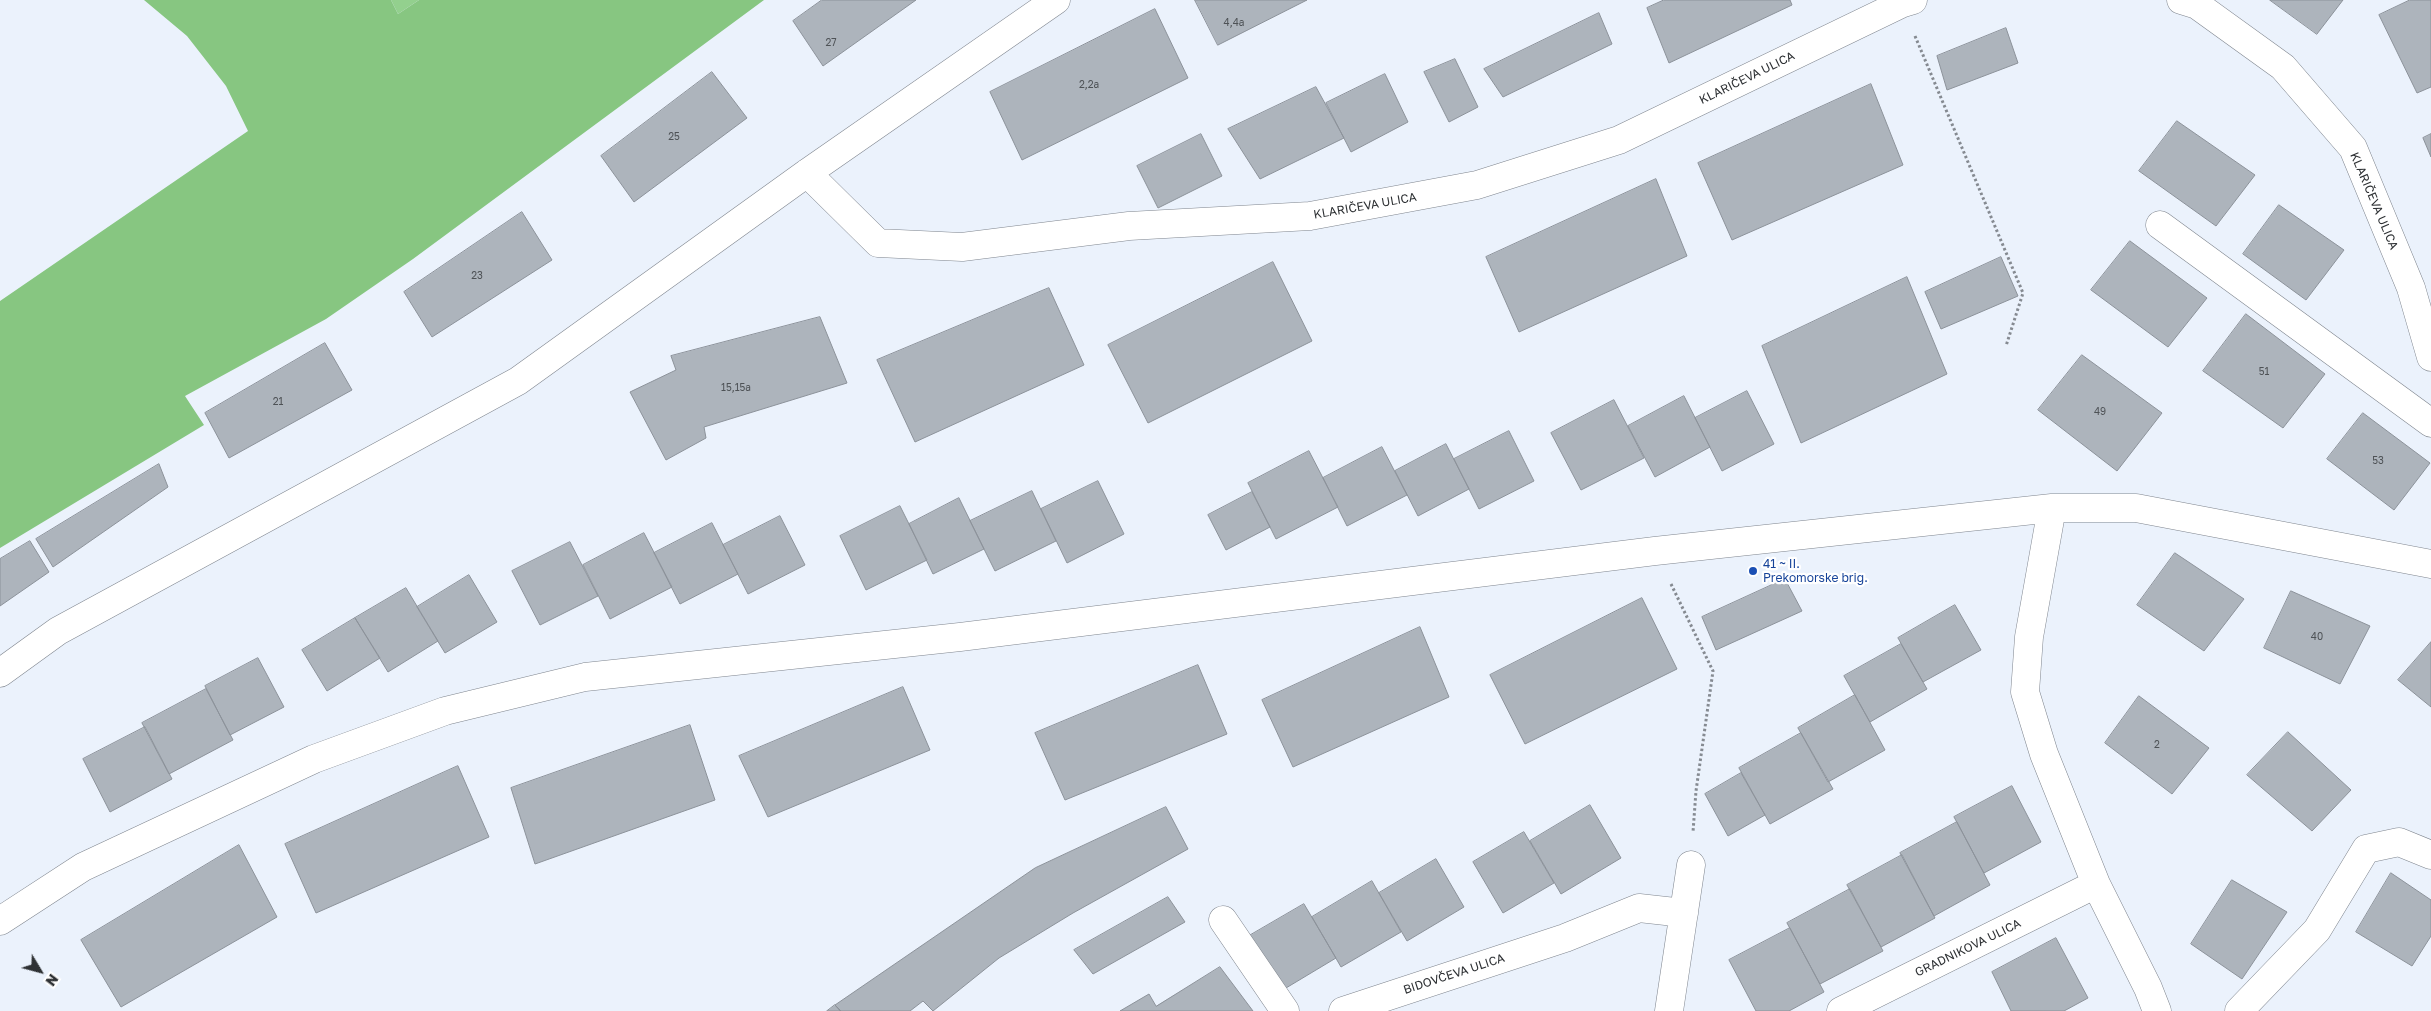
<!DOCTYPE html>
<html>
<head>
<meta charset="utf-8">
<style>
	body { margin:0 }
	#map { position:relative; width:2431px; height:1011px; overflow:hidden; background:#ebf2fc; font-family:"Golos Text",sans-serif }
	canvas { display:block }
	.north { position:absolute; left:15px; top:946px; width:50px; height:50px; -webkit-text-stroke:4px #fff; paint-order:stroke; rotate:127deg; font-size:14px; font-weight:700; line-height:20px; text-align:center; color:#2e3134 }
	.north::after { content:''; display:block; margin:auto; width:18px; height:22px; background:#2e3134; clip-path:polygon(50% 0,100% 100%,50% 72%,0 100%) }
</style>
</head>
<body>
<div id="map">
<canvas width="2431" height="1011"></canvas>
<div class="north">N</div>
</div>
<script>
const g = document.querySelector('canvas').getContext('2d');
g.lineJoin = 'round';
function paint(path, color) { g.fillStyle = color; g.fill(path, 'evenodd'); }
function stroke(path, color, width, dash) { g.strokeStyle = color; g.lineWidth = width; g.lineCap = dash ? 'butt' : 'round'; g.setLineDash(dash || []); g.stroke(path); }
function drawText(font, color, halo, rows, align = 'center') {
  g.font = font + ' "Golos Text",sans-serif'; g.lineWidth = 4.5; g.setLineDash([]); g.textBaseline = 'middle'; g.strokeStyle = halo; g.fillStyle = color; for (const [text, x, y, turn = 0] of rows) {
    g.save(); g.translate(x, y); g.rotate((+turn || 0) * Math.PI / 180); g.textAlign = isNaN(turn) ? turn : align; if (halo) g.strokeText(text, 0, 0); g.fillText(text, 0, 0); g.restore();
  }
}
paint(new Path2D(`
	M391,0H419L398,14Z`), '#93d08e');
paint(new Path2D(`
	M144,0H391L398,14L419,0H764L413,259L326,319L185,396L204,425L0,548V301L248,131L226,86L187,36Z`), '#87c681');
const building = new Path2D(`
	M822,0H916L823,66L793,21Z
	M1195,0H1307L1218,45Z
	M1664,0H1790L1792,5L1669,63L1647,8Z
	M2270,0H2343L2317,34Z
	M2410,0H2431V87L2417,93L2379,15Z
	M1155,9L1188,78L1022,160L990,92Z
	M1599,13L1612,44L1503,97L1484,69Z
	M2006,28L2018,63L1947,90L1937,56Z
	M1455,59L1478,107L1449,122L1424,72Z
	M712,72L747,118L634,202L601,156Z
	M1385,74L1408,122L1351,152L1326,103Z
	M1871,84L1903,165L1732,240L1698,163Z
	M1316,87L1344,138L1260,179L1228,129Z
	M2177,121L2255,175L2216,226L2139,171Z
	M1201,134L1222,176L1158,208L1137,166Z
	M2431,134V157L2423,138Z
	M1656,179L1687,256L1519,332L1486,257Z
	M2279,205L2344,250L2306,300L2243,254Z
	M522,212L552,260L432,337L404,292Z
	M2130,241L2207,298L2168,347L2091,290Z
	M2001,257L2018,296L1941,329L1925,292Z
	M1273,262L1312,341L1148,423L1108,345Z
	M1907,277L1947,374L1801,443L1762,346Z
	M1049,288L1084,365L915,442L877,360Z
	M2246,314L2325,374L2283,428L2203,371Z
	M820,317L847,383L704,427L706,438L666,460L630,392L676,370L671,356Z
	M325,343L352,390L229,458L205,413Z
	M2082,355L2162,413L2117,471L2038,410Z
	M1747,391L1774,444L1722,471L1695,418Z
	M1684,396L1710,447L1655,477L1628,426Z
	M1614,400L1644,458L1581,490L1551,433Z
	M2363,413L2430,463L2394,510L2327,459Z
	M1509,431L1534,481L1479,509L1454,459Z
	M1446,444L1469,489L1418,516L1395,471Z
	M1382,447L1407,495L1347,526L1323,478Z
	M1309,451L1338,507L1276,539L1248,483Z
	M159,464L168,487L53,567L36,539Z
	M1098,481L1124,534L1067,563L1041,509Z
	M1032,491L1056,541L995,571L970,521Z
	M1252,492L1270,527L1226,550L1208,515Z
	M959,498L984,549L933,574L909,524Z
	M900,506L927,560L866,590L840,536Z
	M780,516L805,565L748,594L723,545Z
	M712,523L738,574L680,604L654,553Z
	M644,533L672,587L610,619L583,565Z
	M30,541L49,572L0,606V559Z
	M570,542L598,596L540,625L512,571Z
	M2175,553L2244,599L2204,651L2137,605Z
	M469,575L497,622L445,653L417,607Z
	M1785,579L1802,611L1716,650L1702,617Z
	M406,588L438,641L388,672L355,618Z
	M2291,591L2370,626L2340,684L2264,648Z
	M1642,598L1677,669L1525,744L1490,675Z
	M1955,605L1981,650L1923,682L1898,638Z
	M355,618L380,658L327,691L302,650Z
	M1420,627L1449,697L1293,767L1262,700Z
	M2431,642V707L2398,680Z
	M1901,644L1927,689L1870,722L1844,676Z
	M258,658L284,707L230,735L205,686Z
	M1198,665L1227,734L1065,800L1035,733Z
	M903,687L930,750L768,817L739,756Z
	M206,689L233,740L169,774L142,723Z
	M1855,695L1885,750L1828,782L1798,728Z
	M2139,696L2209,748L2172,794L2105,743Z
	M690,725L715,800L535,864L511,788Z
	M145,727L172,779L110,812L83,759Z
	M2288,732L2351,790L2312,831L2247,775Z
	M1801,733L1833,789L1770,824L1739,768Z
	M458,766L489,837L316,913L285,844Z
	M1741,773L1765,815L1728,836L1705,794Z
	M2012,786L2041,842L1984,873L1954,817Z
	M1590,805L1621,858L1561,894L1530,841Z
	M1166,807L1188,849L1073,913L999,958L933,1011L923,1001L910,1011H841L835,1005L1035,868Z
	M1957,822L1990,885L1934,916L1900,853Z
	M1524,832L1554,883L1503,913L1473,862Z
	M239,845L277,917L121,1007L81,940Z
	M1902,855L1935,918L1881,947L1847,885Z
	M1436,859L1464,907L1407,941L1379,893Z
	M2391,873L2431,900V936L2412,966L2356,932Z
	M2232,880L2287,912L2242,979L2191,944Z
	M1372,881L1401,932L1341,967L1312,917Z
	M1850,889L1883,951L1820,984L1787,923Z
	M1168,897L1185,922L1093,974L1074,950Z
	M1304,904L1336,958L1281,991L1249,936Z
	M1790,928L1824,992L1789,1011H1756L1729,960Z
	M2056,938L2088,998L2064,1011H2011L1992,972Z
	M1220,967L1253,1011H1120L1149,994L1156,1006Z
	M835,1005L840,1011H827Z`);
paint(building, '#adb4bc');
stroke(building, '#8c929a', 1);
const minor = new Path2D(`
	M2181,0L2197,5L2283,67L2353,148L2411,288L2431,357
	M807,173L878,243L962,247L1129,226L1310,216L1477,185L1619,140L1903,3L1913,0
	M2160,225L2431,423
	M2052,508L2029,637L2025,692L2044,754L2096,884L2148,988L2157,1011
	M0,673L58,631L518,381L807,173L1056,0
	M1223,920L1285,1011
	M0,921L83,867L314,759L445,711L585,677L960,637L1655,551L2052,508H2136L2431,564
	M1343,1011L1565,938L1639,908L1684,913
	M1669,1011L1691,865
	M1841,1011L2096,884
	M2239,1011L2317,930L2366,849L2399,842L2431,855`);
stroke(minor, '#7f858e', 29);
stroke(new Path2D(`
	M1915,36L2023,293L2006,346
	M1671,584L1713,671L1696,791L1693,832`), '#858a91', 3, [2.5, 2.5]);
stroke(minor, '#fff', 28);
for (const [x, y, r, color] of [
	[1753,571,5,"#1a4fb4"]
]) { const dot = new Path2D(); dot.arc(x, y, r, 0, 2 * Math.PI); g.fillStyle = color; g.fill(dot); stroke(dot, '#fff', 2); }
drawText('10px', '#4e5256', null, [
	["4,4a",1234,23],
	["27",831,43],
	["2,2a",1089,85],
	["25",674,137],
	["23",477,276],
	["51",2264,372],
	["15,15a",736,388],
	["21",278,402],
	["49",2100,412],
	["53",2378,461],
	["40",2317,637],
	["2",2157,745]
]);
drawText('12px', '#2e3134', '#fff', [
	["KLARIČEVA ULICA",1747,78,-26],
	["KLARIČEVA ULICA",2374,201,67],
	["KLARIČEVA ULICA",1365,206,-10],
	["GRADNIKOVA ULICA",1968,948,-26],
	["BIDOVČEVA ULICA",1454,974,-18]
]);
drawText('12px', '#164399', '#fff', [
	["41 ~ II.",1763,564],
	["Prekomorske brig.",1763,578]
], 'left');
</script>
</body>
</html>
